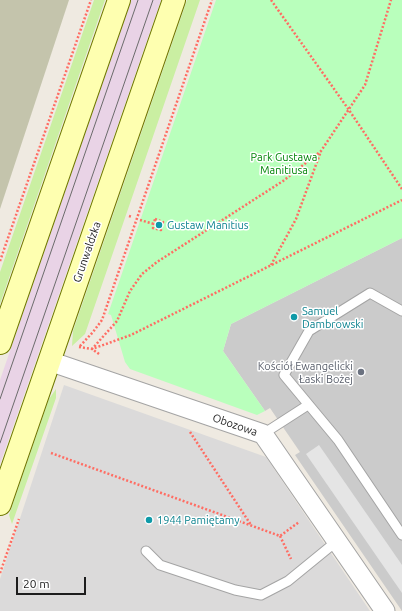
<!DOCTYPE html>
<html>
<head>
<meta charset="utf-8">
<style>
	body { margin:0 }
	#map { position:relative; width:402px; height:611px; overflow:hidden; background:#efeae1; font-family:Ubuntu,sans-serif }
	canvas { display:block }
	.scale { position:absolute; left:16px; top:577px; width:70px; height:18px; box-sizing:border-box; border:2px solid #1d1d1d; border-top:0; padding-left:5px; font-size:12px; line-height:14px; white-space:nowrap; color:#1d1d1d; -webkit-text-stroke:3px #fff; paint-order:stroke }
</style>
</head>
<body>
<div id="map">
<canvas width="402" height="611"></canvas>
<div class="scale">20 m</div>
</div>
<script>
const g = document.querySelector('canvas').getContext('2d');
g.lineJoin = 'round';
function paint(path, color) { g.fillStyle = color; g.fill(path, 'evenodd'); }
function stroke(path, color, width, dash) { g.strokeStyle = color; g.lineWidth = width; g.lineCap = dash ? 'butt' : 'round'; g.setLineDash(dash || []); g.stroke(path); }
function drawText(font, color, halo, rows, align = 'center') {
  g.font = font + ' Ubuntu,sans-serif'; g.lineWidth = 3; g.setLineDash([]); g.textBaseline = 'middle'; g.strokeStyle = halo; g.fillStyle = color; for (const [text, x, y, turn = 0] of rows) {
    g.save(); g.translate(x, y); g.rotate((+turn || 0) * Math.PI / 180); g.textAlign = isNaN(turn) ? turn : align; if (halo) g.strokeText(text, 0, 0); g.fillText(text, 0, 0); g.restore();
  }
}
paint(new Path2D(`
	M64,385L266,457L370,611H0V579Z`), '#dbdada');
paint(new Path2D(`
	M131,0H161L0,464V380Z`), '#e9d3e6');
paint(new Path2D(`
	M402,238V611L295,455L300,452L274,414L270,408L265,411L223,351L231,324Z`), '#cbcbcb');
paint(new Path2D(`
	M0,0H69L0,209Z`), '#c4c4ac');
paint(new Path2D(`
	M94,0H105L0,304V272Z
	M187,0H200L85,334L72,346L73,331Z
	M56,389V398L12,524L9,515L49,399Z`), '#caefa2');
paint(new Path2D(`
	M216,0H402V238L231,324L223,351L265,411L257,415L130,369L125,362L111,315L108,314Z`), '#b9ffbc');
paint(new Path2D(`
	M319,445L402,565V593L306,454Z`), '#e5e5e5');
const lane = new Path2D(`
	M402,311L370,293L309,331L284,375L338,440L402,535
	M263,434L308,405
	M146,551L160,565L235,590L261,595L288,581L337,541`);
const street = new Path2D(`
	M49,361L263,434L385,611`);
const secondary = new Path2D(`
	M0,343L119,0
	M0,504L174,0`);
stroke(lane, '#a4a4a4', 11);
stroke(street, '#a4a4a4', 21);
stroke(secondary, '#6f7800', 24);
stroke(new Path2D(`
	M271,0L349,110L402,189
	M129,216L132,217
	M155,219L163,222L161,230L153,228Z
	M140,220L154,224
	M0,261L91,0
	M271,265L296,219L321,151
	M80,346L93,332L102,320L212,0
	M79,347L92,349L131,335L402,200
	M99,354L92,349L117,321L130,291L142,274L157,262L283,181L321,151L365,85L391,0
	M190,432L251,525
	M51,453L280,536L299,522
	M280,536L291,559
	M0,573L19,519`), '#ff6d63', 2.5, [2, 2]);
stroke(lane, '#fff', 9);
stroke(street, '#fff', 19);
stroke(secondary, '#feffb0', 22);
stroke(new Path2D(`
	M0,399L138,0
	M0,443L153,0`), '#6b6b6b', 1);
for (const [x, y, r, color] of [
	[159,225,4,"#0f9aa8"],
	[294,317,4,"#0f9aa8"],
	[361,372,4,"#6b7280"],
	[149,520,4,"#0f9aa8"]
]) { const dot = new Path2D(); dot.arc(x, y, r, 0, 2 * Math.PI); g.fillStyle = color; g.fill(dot); stroke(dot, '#fff', 1.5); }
drawText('11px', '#018507', '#fff', [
	["Park Gustawa",284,157],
	["Manitiusa",284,170]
]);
drawText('11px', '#0d838f', '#fff', [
	["Gustaw Manitius",167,225],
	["Samuel",302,311],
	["Dambrowski",302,324],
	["1944 Pamiętamy",157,520]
], 'left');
drawText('11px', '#1d1d1d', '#fff', [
	["Grunwaldzka",87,252,-71],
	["Obozowa",235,425,19]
]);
drawText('11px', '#5b616d', '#fff', [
	["Kościół Ewangelicki",353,366],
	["Łaski Bożej",353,379]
], 'right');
</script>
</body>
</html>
